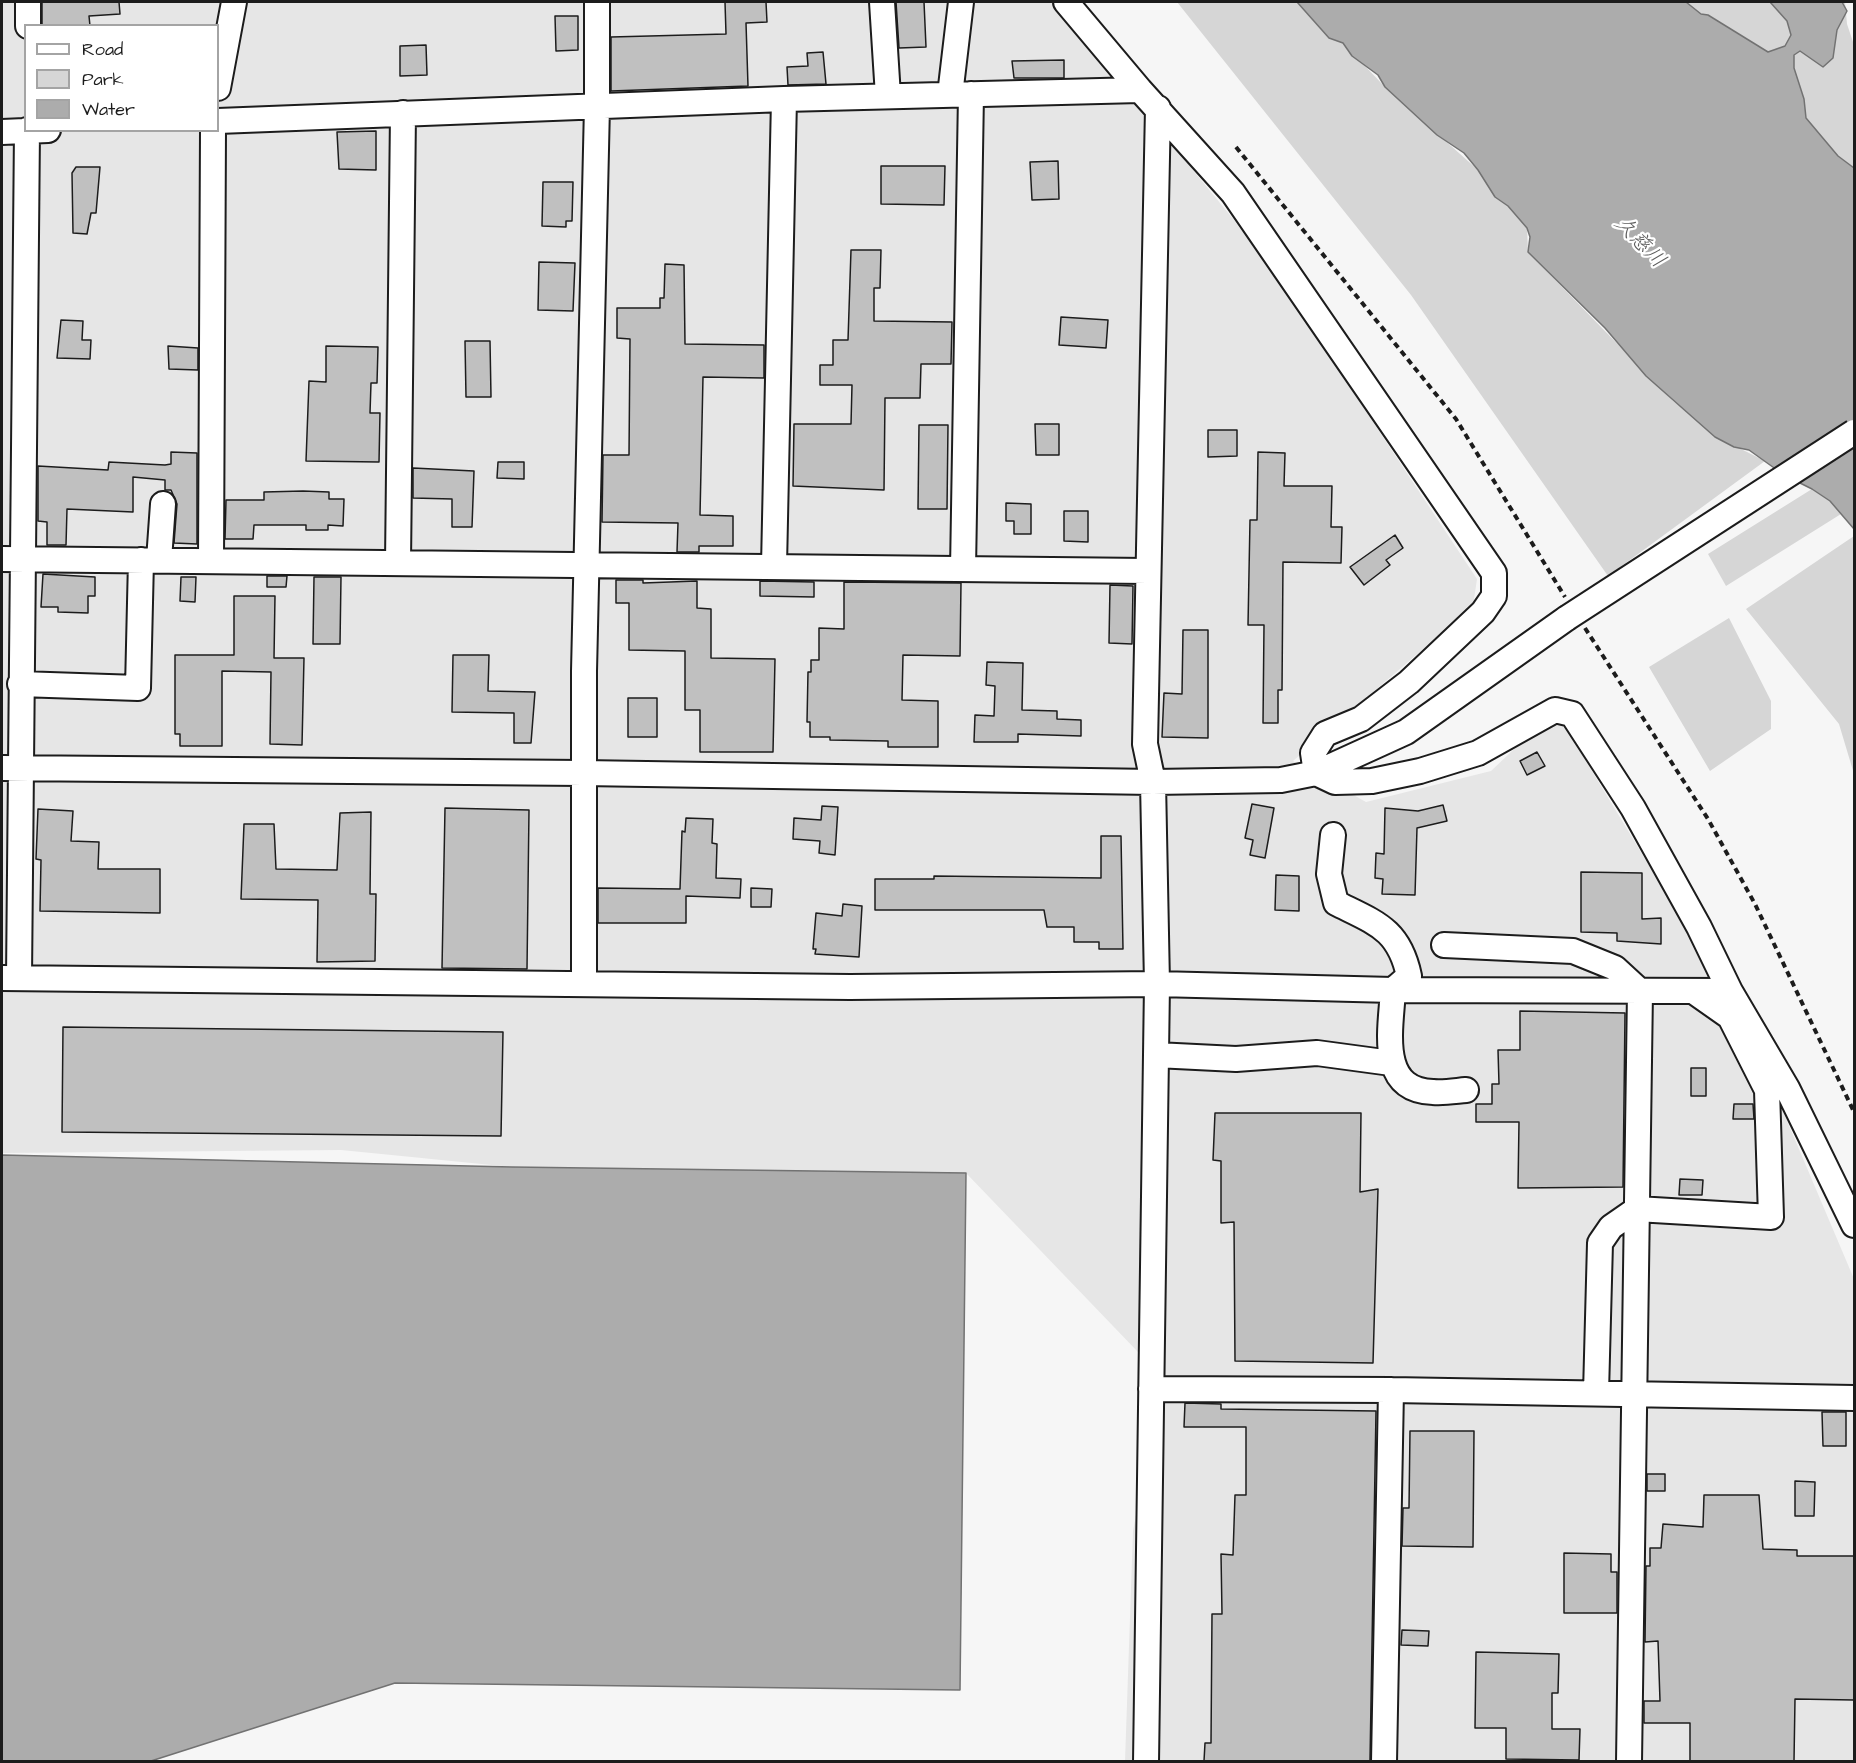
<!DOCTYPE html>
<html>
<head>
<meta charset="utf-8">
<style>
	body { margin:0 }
	#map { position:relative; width:1856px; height:1763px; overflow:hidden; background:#f6f6f6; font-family:"Architects Daughter",sans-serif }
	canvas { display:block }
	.frame { position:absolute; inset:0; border:3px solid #1c1c1c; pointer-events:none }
	.legend { position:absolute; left:24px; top:24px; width:195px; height:108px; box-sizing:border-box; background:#fff; border:2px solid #a4a4a4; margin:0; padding:8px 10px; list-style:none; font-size:18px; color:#1c1c1c }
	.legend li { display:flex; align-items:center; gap:12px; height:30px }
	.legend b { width:30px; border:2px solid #a4a4a4 }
</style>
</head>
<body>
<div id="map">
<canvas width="1856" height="1763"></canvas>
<div class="frame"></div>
<ul class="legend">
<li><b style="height:8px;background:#fff"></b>Road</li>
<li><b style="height:16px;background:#d6d6d6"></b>Park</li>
<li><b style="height:16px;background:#acacac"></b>Water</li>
</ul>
</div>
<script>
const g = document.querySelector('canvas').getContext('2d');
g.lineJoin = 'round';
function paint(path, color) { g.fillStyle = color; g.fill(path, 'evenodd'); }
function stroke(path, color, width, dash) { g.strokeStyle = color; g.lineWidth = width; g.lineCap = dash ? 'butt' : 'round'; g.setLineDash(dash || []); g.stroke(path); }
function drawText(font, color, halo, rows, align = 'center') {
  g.font = font + ' "Architects Daughter","Klee One",sans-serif'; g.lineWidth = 4.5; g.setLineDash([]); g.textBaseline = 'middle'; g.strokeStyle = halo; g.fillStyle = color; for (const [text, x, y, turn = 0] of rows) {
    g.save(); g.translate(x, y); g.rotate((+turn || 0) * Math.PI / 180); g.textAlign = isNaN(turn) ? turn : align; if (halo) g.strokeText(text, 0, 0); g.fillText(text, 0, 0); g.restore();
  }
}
paint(new Path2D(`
	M2,2H1064L1141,107L1234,220L1295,304L1477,579L1473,606L1293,761L1366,802L1491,771L1555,710L1670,900L1782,1109L1854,1279V1761H1125L1133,1531L1162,1377L966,1173L512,1167L341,1150L2,1153ZM26,26H218V130H26Z`), '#e6e6e6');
paint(new Path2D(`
	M1177,2H1297L1329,38L1343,43L1385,87L1478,170L1527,228L1528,252L1673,401L1727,442L1765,461L1608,576L1411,295Z
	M1685,2H1770L1787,21L1792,35L1785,46L1768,52L1709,15H1701Z
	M1842,2H1845L1847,24L1854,45V168L1838,156L1806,118L1804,99L1794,68V55L1800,50L1806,55L1833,58L1837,30L1847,11Z
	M1812,489L1830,501L1841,514L1726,586L1708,554Z
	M1854,536V774L1839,724L1746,609Z
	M1729,618L1771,701V729L1710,771L1649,667Z`), '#d6d6d6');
const water = new Path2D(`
	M1297,2H1686L1701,14L1708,15L1768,52L1785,46L1791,35L1787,21L1770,2H1842L1847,11L1837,30L1833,58L1823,67L1800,51L1794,55V68L1804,99L1806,118L1838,156L1854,168V529L1830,501L1812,489L1784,475L1749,450L1734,447L1715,437L1646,376L1605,328L1528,252L1530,237L1527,228L1508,206L1495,197L1478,170L1464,153L1437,135L1385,87L1378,75L1352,56L1343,43L1329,38Z
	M2,1155L512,1167L966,1173L960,1690L395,1683L151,1761H2Z`);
paint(water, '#acacac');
stroke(water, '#727272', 1.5);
const building = new Path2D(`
	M42,2H119L120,14L89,16L90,26H42Z
	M725,2H766L767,22L746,23L748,86L611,91V37L726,34Z
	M896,2H924L926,47L899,48Z
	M555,16H578V50L556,51Z
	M426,45L427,75L400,76V46Z
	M823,52L826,84L788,85L787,67L808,66L807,53Z
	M1064,60V78H1014L1012,61Z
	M376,131V170L339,169L337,132Z
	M1058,161L1059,199L1032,200L1030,162Z
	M881,166H945L944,205L881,204Z
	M76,167H100L96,213H91L87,234L73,233L72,173Z
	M543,182H573L572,221H566V227L542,226Z
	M851,250H881L880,288H874V321L952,322L951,364H921L920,398H885L884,490L793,486L794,424H851L852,385H820V365H833V340H848Z
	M539,262L575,263L573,311L538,310Z
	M665,264L684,265L685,344L764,345V378L703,377L700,515L733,516V546H699V552H677L678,523L602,522L603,455H629L630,339L617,338V308H660V298H664Z
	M1061,317L1108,320L1106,348L1059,345Z
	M61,320L83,321L82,340H91L90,359L57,358Z
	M465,341H490L491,397H466Z
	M168,346L198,348V370L169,369Z
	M326,346L378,347L377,383H371L370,413H380L379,462L306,461L309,381L326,382Z
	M1035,424H1059V455H1036Z
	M919,425H948L947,509H918Z
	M1208,430H1237V456L1208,457Z
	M171,452L197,453V544L174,543L177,504L171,490H165V480L133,477V512L67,509L66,545H47V522L38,521V466L108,470L109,462L165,465L171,464Z
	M1258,452L1285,453L1284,486H1332L1331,527H1342L1341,563L1283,562L1282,690H1278V723H1263L1264,625H1248L1250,520H1257Z
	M498,462H524V479L497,478Z
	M413,468L474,471L472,527H452V499L413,498Z
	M303,491L329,492V499H344L343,526L328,525V530H306V525H254L253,539H225L226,500H264V492Z
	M1006,503L1031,504V534H1014V521H1006Z
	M1064,511H1088V542L1064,541Z
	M1395,535L1403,548L1386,560L1390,565L1364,585L1350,567Z
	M43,574L95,577V596H88V613L58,612V607H41Z
	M267,576H287L286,587H267Z
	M181,577H196L195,602L180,601Z
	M314,577H341L340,644H313Z
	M616,580H643V583L697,581V608L711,609V658L775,659L773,752H700V710H685V651L629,650V603H616Z
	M760,581L814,582V597L760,596Z
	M844,582L961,583L960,656L903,655L902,700L938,701V747H888V741L830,740V737H810V722H807L808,672H811V660H819V628L844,629Z
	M1110,585L1133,586L1132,644L1109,643Z
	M234,596H275L274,658H304L302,745L270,744L271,672L222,671V746H180V734H175V655H234Z
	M1183,630H1208V738L1162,737L1164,693L1182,694Z
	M453,655H489L488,691L535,692L531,743H514V713L452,712Z
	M987,662L1023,663L1022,710L1057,711V719L1081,720V736L1018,734V742H974L975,715L994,716L995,686L986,685Z
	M628,698H657V737H628Z
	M1537,752L1545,766L1527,775L1520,761Z
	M1252,804L1274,808L1265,858L1250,855L1253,840L1245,838Z
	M1443,805L1447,821L1417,828L1415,895L1382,894L1383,879L1375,878L1376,853L1384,854L1385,808L1418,811Z
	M822,806L838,807L835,855L819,853L820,841L793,839L794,818L821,820Z
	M445,808L529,810L527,969L442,968Z
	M38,809L73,811L71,841L99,842L98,869H160V913L40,911L41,860L36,859Z
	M371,812L370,894H376L375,961L317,962L318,900L241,899L244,824H274L276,869L337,870L340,813Z
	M686,818L713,819L712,843L717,844L716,878L741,879L740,898L686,896V923H598V888L680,889L682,831L685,832Z
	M1101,836H1121L1123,949H1099V942H1074V927H1047L1044,910H875V879H934V876L1101,878Z
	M1581,872L1642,873V919L1661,918V944L1617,941V933L1581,932Z
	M1276,875L1299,876V911L1275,910Z
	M751,888L772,889L771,907H751Z
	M843,904L862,906L859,957L815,954L816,949H813L816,913L842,916Z
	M1520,1011L1625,1013L1623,1187L1518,1188L1519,1122H1476V1104H1492V1084H1499L1498,1050H1520Z
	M63,1027L503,1032L501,1136L62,1132Z
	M1691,1068H1706V1096H1691Z
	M1734,1104H1753L1754,1119H1733Z
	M1215,1113H1361L1360,1192L1378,1189L1373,1363L1235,1361L1234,1222L1221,1223V1161L1213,1160Z
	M1680,1179L1703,1180L1702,1195H1679Z
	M1185,1403L1221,1404V1409L1376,1411L1370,1761H1204L1205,1743H1211L1212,1614H1222L1221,1554L1233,1555L1235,1495H1246V1427H1184Z
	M1822,1412H1846V1446H1823Z
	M1410,1431H1474L1473,1547L1402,1546L1403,1508H1409Z
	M1647,1474H1665V1491H1647Z
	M1795,1481L1815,1482L1814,1516H1795Z
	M1704,1495H1759L1763,1549L1797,1550V1556H1854V1700L1795,1699L1794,1761H1690V1723H1644V1701H1660L1658,1641L1645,1642L1646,1566H1650V1548H1661L1663,1524L1703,1527Z
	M1564,1553L1611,1554V1572H1617V1613H1564Z
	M1402,1630L1429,1631L1428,1646L1401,1645Z
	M1476,1652L1559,1654L1558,1693H1552V1729H1580L1579,1760L1506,1759V1728H1475Z`);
paint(building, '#c0c0c0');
stroke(building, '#1c1c1c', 1.5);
const minor = new Path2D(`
	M882,2L888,96
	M1066,2L1140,90L1233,193L1494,573V596L1483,612L1409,682L1361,719L1325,734L1313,753L1316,773L1335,782L1372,781L1420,771L1478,753L1555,710L1572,714L1633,808L1699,927L1730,991L1787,1088L1854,1225
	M28,26V2
	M218,88L234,2
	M950,95L961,2
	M218,121L784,99L1140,90
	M2,132L48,130
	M2,559L1147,571
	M159,560L163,504
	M211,560L213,130
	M398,562L403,113
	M774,566L784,99
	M963,569L971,94
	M20,684L138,688L141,560
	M2,768L583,773L1153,782L1281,780L1316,773L1406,732L1567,618
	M1333,835L1329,874L1336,903C1376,923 1399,929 1409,976L1393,990C1391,1028 1377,1090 1433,1092C1444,1093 1455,1091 1466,1090
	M1444,945L1573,951L1615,968L1640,991L1629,1762
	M2,978L850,987L1157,984L1393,990L1730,991
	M19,978L27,130
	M584,984V671L597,106V2
	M1156,1055L1236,1059L1317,1053L1391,1063
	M1151,1389L1391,1390L1854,1398
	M1596,1393L1600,1243L1611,1227L1637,1209L1771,1217L1767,1090L1730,1017L1693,991
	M1146,1762L1157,984L1153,782L1145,744L1158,108
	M1384,1762L1391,1390`);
stroke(minor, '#1c1c1c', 28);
stroke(new Path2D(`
	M1236,147L1456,419L1565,597
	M1585,628L1708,819L1755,904L1854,1112`), '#1c1c1c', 4, [6, 4.5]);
stroke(minor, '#fff', 24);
const minorBridge = new Path2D(`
	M1567,618L1854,432`);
stroke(minorBridge, '#1c1c1c', 28, []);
stroke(minorBridge, '#fff', 24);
drawText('italic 21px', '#5d5d5d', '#fff', [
	["久慈川",1639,243,46]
]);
</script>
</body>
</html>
